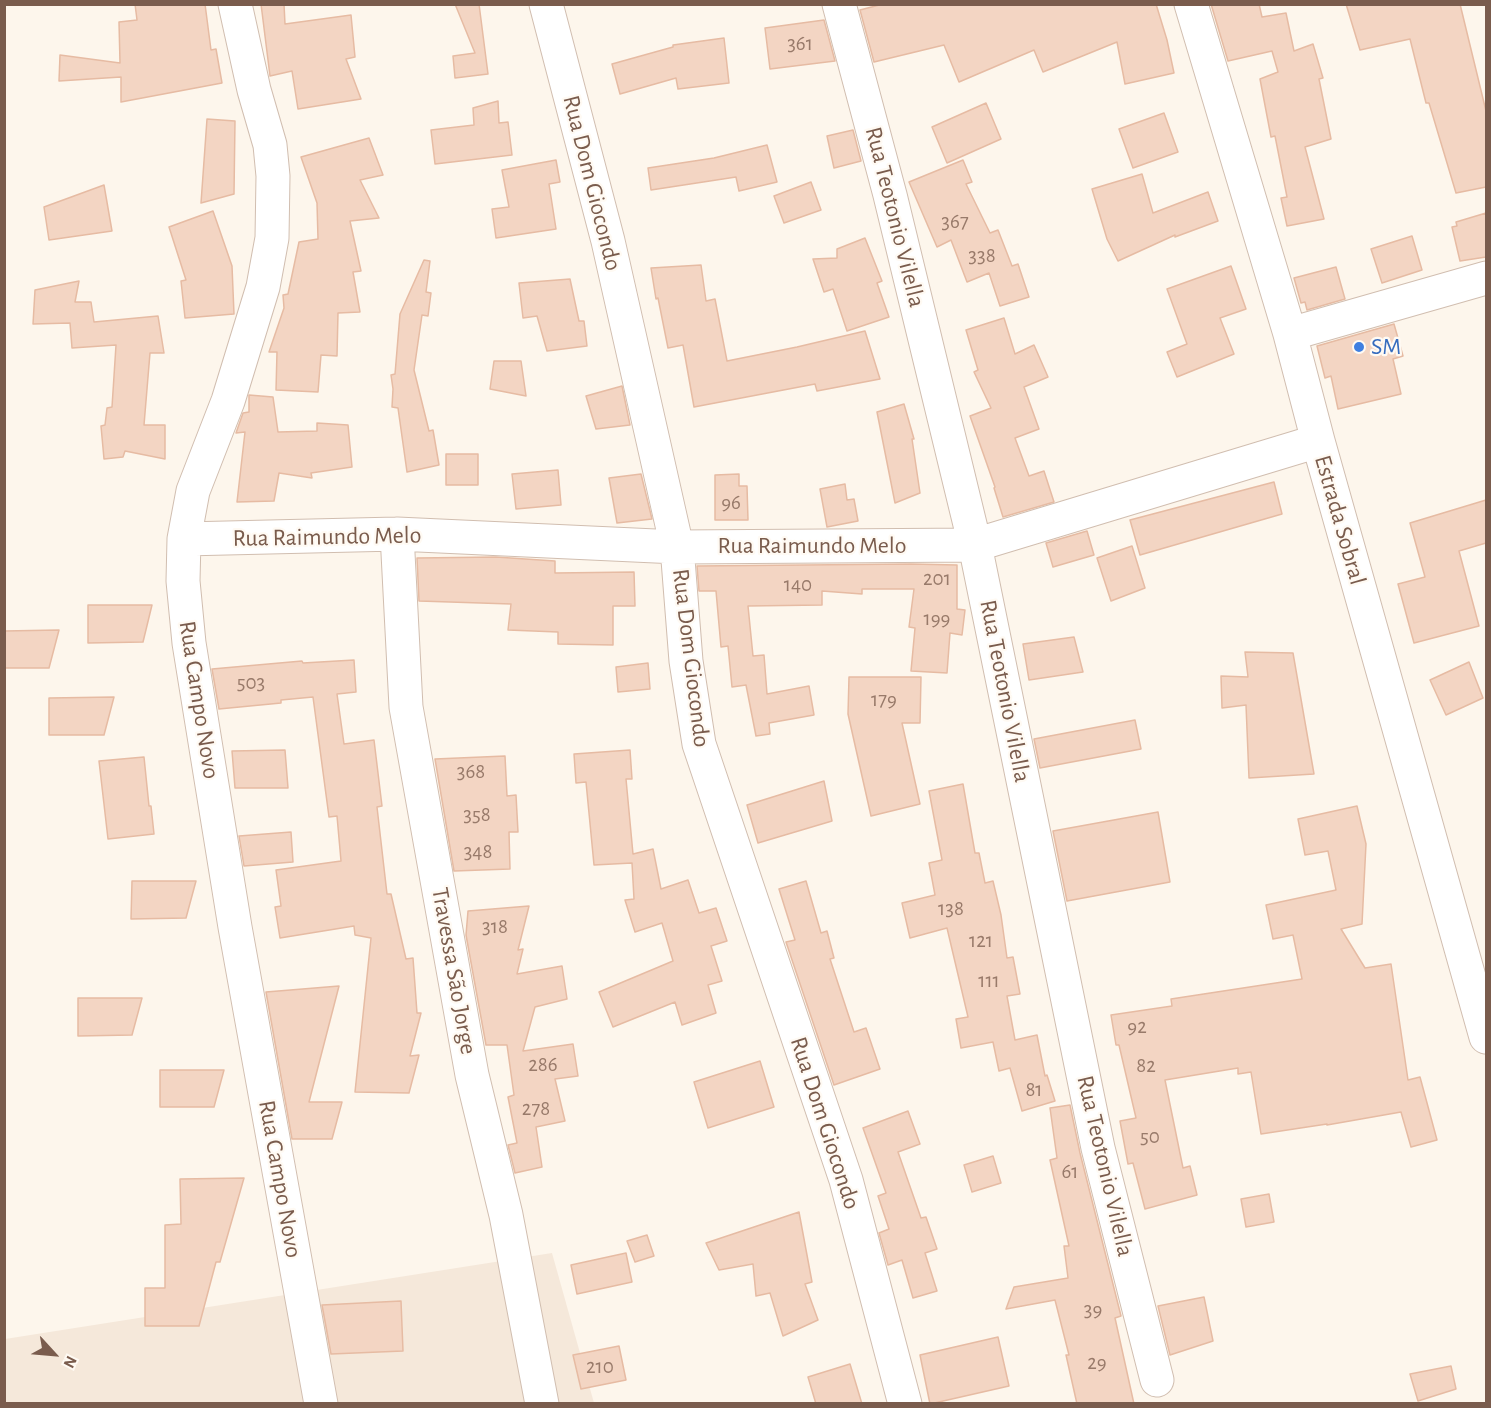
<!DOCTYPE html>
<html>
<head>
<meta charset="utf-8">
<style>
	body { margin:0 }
	#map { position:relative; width:1491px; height:1408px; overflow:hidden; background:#fdf6ec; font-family:"Alegreya Sans",sans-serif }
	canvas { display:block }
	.frame { position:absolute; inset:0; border:6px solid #7a5c4d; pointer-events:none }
	.north { position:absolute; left:24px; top:1324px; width:60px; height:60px; -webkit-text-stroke:4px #fffaf3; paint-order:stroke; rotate:116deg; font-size:16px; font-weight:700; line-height:24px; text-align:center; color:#7a5c4d }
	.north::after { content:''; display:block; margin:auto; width:21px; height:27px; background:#7a5c4d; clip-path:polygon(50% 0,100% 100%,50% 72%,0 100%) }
</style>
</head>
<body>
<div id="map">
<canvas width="1491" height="1408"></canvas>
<div class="frame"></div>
<div class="north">N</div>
</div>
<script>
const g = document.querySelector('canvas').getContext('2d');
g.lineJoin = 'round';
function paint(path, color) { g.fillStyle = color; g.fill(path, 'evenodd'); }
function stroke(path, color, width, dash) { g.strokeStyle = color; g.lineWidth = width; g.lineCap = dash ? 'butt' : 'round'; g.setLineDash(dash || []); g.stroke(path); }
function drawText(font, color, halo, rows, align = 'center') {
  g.font = font + ' "Alegreya Sans",sans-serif'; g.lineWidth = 4.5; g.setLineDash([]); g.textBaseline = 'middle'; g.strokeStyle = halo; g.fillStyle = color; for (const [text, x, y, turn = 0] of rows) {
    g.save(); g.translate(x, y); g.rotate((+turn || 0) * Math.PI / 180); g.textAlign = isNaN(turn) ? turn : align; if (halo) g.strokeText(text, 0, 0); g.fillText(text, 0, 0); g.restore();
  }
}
paint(new Path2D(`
	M552,1253L594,1403L5,1404V1339Z`), '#f5e8da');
const building = new Path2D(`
	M135,4H205L211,50L216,49L222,83L121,102V77L59,81L60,55L120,63L119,22L137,20Z
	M261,4H284L285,24L351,15L355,57L346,59L361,99L298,109L292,71L270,76Z
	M455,4H479L488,74L455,78L453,56L475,53Z
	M883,4H1156L1167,40L1174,73L1125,84L1117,42L1043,72L1034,50L959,82L944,45L874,62L860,10Z
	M1211,4H1259L1262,17L1286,13L1294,51L1313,44L1323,78L1319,79L1331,139L1305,147L1324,219L1287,226L1281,198L1287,197L1275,136L1271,137L1260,79L1278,72L1272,51L1228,61Z
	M1346,4H1460L1486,111V187L1456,193L1429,103H1426L1410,39L1360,50Z
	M824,20L835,61L770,69L765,28Z
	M724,38L729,83L678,89L676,78L620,94L612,64L673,47V45Z
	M498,101L499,123L508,122L512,155L435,164L431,130L474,125L473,108Z
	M986,103L1001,139L947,163L932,127Z
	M1164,113L1178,152L1133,168L1119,129Z
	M207,119L235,121L234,194L201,203Z
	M853,130L861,161L834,168L827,136Z
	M369,138L383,175L360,180L379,218L350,221L361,271L353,272L360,312L338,313L337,356L321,355L318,392L276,390L277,352H269L284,308L283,295L288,294L299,242L318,239L317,203L301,157Z
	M767,145L777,182L739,191L736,177L651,190L648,168L714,158Z
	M556,160L560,182L549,184L556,229L496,238L492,209L509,207L502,170Z
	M963,160L972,182L966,184L990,233L998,230L1012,266L1018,264L1029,297L1000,306L989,273L967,282L951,240L937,247L909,182Z
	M1142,174L1153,213L1208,192L1218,221L1175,237V235L1118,261L1107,239L1092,189Z
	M811,182L821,210L784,223L774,196Z
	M104,185L112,231L49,240L44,207Z
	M213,211L232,266L234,314L185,318L181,281L186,280L169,227Z
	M1486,213V257L1460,261L1452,227L1457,226L1456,222Z
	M1412,236L1422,270L1382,283L1371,249Z
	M865,238L882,281L877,283L889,317L847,331L833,289L824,292L813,259L837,258V249Z
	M424,260L430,261L426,292L431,293L428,316L422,315L414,370L429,431L433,430L439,465L407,472L398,408L392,407L393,389L391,375L395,374L400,314Z
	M701,265L706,301L715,299L727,361L797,347L865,331L880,379L817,391L815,384L694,407L683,345L668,348L658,298L656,299L651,268Z
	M1231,266L1246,309L1220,318L1234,354L1177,377L1167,352L1187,344L1167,289Z
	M1336,267L1345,299L1307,310L1305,302L1301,303L1294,278Z
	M570,279L579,321H584L587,346L547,351L537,316L523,318L519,283Z
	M79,281L75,302H91L94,322L158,316L164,353H150L144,425H165V459L125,451L123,457L104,459L101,426L105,425L107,408L112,407L116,345L72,348L70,323L33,324L35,290Z
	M1004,318L1015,354L1034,345L1048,377L1024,387L1039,429L1015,438L1029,476L1044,471L1054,502L1003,517L994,488L995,487L970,416L991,408L974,372L978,370L966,330Z
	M1394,324L1403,356L1393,359L1401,394L1338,409L1331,376L1325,378L1317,346Z
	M494,361H521L526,396L490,389Z
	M622,386L630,425L596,429L586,396Z
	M249,395L273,397L278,432L317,431V423L348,425L352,467L311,473L312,478L279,473L274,501L237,502L245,432L236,433L243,413L249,412Z
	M904,404L914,439H912L920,493L895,503L877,412Z
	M446,454H478V485H446Z
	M558,470L561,505L516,509L512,474Z
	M641,474L652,519L617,523L609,478Z
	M739,474V486H747L748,520H715V475Z
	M1274,482L1282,514L1140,555L1130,520Z
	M845,484L847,500L854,499L858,521L827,527L820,489Z
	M1486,500V543L1459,551L1479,626L1414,643L1398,584L1425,577L1410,523Z
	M1087,531L1094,555L1053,567L1046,543Z
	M1132,546L1145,588L1111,601L1097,558Z
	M496,557L555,561V573L634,572L635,606H613V645L558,644V632L508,630L511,604L419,601L417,558Z
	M911,564L957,565V609L965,610L962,635L950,633L947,673L911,671L915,628L909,627L914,589H862V594L822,591V605L748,606L753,656L764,655L767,694L809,686L814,715L769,723L770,734L756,736L746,685L732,687L728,646L721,647L716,591H699L697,566Z
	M88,605H152L143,642L88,643Z
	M59,630L49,668H4V631Z
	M1074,637L1083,672L1029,680L1023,644Z
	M1245,652L1293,653L1314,774L1249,778L1246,705L1222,708L1221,676L1248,677Z
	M354,660L356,692L337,694L344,744L374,740L382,806L377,807L387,894H391L406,959L413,958L417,1013H421L410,1056L419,1055L409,1093L355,1092L371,938L355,935L354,926L280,938L275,907L281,906L276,870L341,861L337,816L329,817L313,697L281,700V703L219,709L212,669L302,661L303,663Z
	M1469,662L1483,698L1446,715L1430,680Z
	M648,663L650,689L618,692L616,667Z
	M849,677H921L920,723H902L920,804L871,816L848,714Z
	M114,697L104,735H49V698Z
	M1135,720L1141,749L1040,768L1034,739Z
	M285,750L288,788H235L232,751Z
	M630,750L632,779H626L633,854L653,849L661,889L688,880L699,913L716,908L727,941L711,946L722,981L708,985L716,1013L682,1025L675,1002L613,1027L599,992L673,961L662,923L635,932L625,900L634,899L632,863L594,865L586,782L576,783L574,754Z
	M505,756L507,796L516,795L518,832H509L510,869L454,871L435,759Z
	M144,757L149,806H151L154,834L108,839L99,761Z
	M824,781L832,821L758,843L747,805Z
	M963,784L975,853H979L985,883L993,881L1001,915L1007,958L1013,957L1020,994L1007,996L1015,1040L1037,1035L1045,1076L1047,1075L1055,1101L1022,1111L1010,1068L999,1071L993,1042L961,1048L956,1019L968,1017L947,928L910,938L902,903L935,895L929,863L942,860L929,791Z
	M1357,806L1366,844L1362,924L1341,929L1365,968L1391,964L1408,1080L1420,1077L1437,1140L1411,1147L1401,1112L1327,1125V1124L1261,1134L1251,1072L1238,1074V1068L1165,1080L1183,1168L1190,1166L1197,1195L1145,1209L1133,1163L1128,1164L1120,1121L1136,1118L1119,1045H1116L1111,1015L1172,1006L1171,999L1302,979L1293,935L1273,939L1266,905L1336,890L1328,851L1305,855L1298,819Z
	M1158,812L1170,882L1067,901L1053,831Z
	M291,832L293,862L244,866L239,836Z
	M132,881H196L186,918L131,919Z
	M806,881L821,933L827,931L834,958L830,959L854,1032L866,1028L880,1069L834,1085L786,942L795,940L779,889Z
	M529,906L518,950L523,949L517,974L562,966L567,999L535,1007L523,1051L573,1044L578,1076L555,1079L565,1121L536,1127L542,1167L515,1173L508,1145L517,1143L508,1097L514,1095L507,1045H486L466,935L468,911Z
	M339,986L309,1102H342L332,1139H292L266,992Z
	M78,998H142L132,1035L78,1036Z
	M760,1061L774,1107L708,1128L694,1082Z
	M160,1070H224L214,1107H160Z
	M1070,1105L1080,1153L1121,1316L1115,1318L1134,1404H1077L1066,1355H1069L1055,1300L1006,1309L1014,1287L1068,1278L1064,1246H1069L1050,1160L1057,1158L1050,1108Z
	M908,1111L920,1144L898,1152L921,1218L926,1217L937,1249L925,1253L937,1291L913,1298L902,1260L888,1265L879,1233L889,1229L878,1196L886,1193L863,1128Z
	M993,1156L1001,1183L972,1192L964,1165Z
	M244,1178L220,1262H216L199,1326H145V1288H165V1225L181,1224L180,1179Z
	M1269,1194L1274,1222L1246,1227L1241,1199Z
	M799,1212L812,1282L805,1284L818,1320L783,1336L770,1293L756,1296L753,1264L719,1270L706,1243Z
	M647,1235L654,1256L635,1262L627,1241Z
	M626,1253L632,1282L577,1294L571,1265Z
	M1204,1297L1213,1341L1170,1355L1158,1306Z
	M401,1301L403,1351L331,1354L322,1305Z
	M998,1337L1009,1386L930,1404L920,1355Z
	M619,1346L626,1380L581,1389L573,1355Z
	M850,1364L862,1404H816L808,1377Z
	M1451,1366L1456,1389L1418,1401L1410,1374Z`);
paint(building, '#f3d5c3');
stroke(building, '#e6bba3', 1.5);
const minor = new Path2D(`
	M235,4L254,90L270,145L273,176L272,238L263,287L228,401L193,491L184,539L183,581L189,643L235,927L321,1404
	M546,4L608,241L677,547L686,661L699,744L846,1180L905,1404
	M839,4L890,195L975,545L1098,1148L1157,1380
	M1191,4L1290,334L1318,441L1486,1037
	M1290,334L1486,278
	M397,534L406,707L472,1075L506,1215L542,1404
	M184,539L397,534L677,547L975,545L1318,441`);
stroke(minor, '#d1beb0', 35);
stroke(minor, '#fff', 33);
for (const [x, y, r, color] of [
	[1359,347,6,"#3f7fe0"]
]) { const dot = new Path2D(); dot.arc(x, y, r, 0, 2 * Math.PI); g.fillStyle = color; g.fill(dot); stroke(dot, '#fffaf3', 2); }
drawText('21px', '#987a6a', null, [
	["361",800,44],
	["367",955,222],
	["338",982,256],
	["96",731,503],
	["201",937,579],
	["140",798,585],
	["199",937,619],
	["503",251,683],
	["179",884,700],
	["368",471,772],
	["358",477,815],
	["348",478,852],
	["138",951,909],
	["318",495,927],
	["121",981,941],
	["111",989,981],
	["92",1137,1027],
	["286",543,1065],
	["82",1146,1066],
	["81",1034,1090],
	["278",536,1109],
	["50",1150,1137],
	["61",1070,1172],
	["39",1093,1310],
	["29",1097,1363],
	["210",600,1367]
]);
drawText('24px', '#7a5c4d', '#fffaf3', [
	["Rua Dom Giocondo",592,183,76],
	["Rua Teotonio Vilella",895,217,76],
	["Estrada Sobral",1340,520,74],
	["Rua Raimundo Melo",327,537,-1],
	["Rua Raimundo Melo",812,546],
	["Rua Dom Giocondo",691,658,83],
	["Rua Teotonio Vilella",1005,691,79],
	["Rua Campo Novo",199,700,81],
	["Travessa São Jorge",454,971,80],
	["Rua Dom Giocondo",825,1123,72],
	["Rua Teotonio Vilella",1105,1166,77],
	["Rua Campo Novo",280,1179,80]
]);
drawText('24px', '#366cbe', '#fffaf3', [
	["SM",1371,347]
], 'left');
</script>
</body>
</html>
